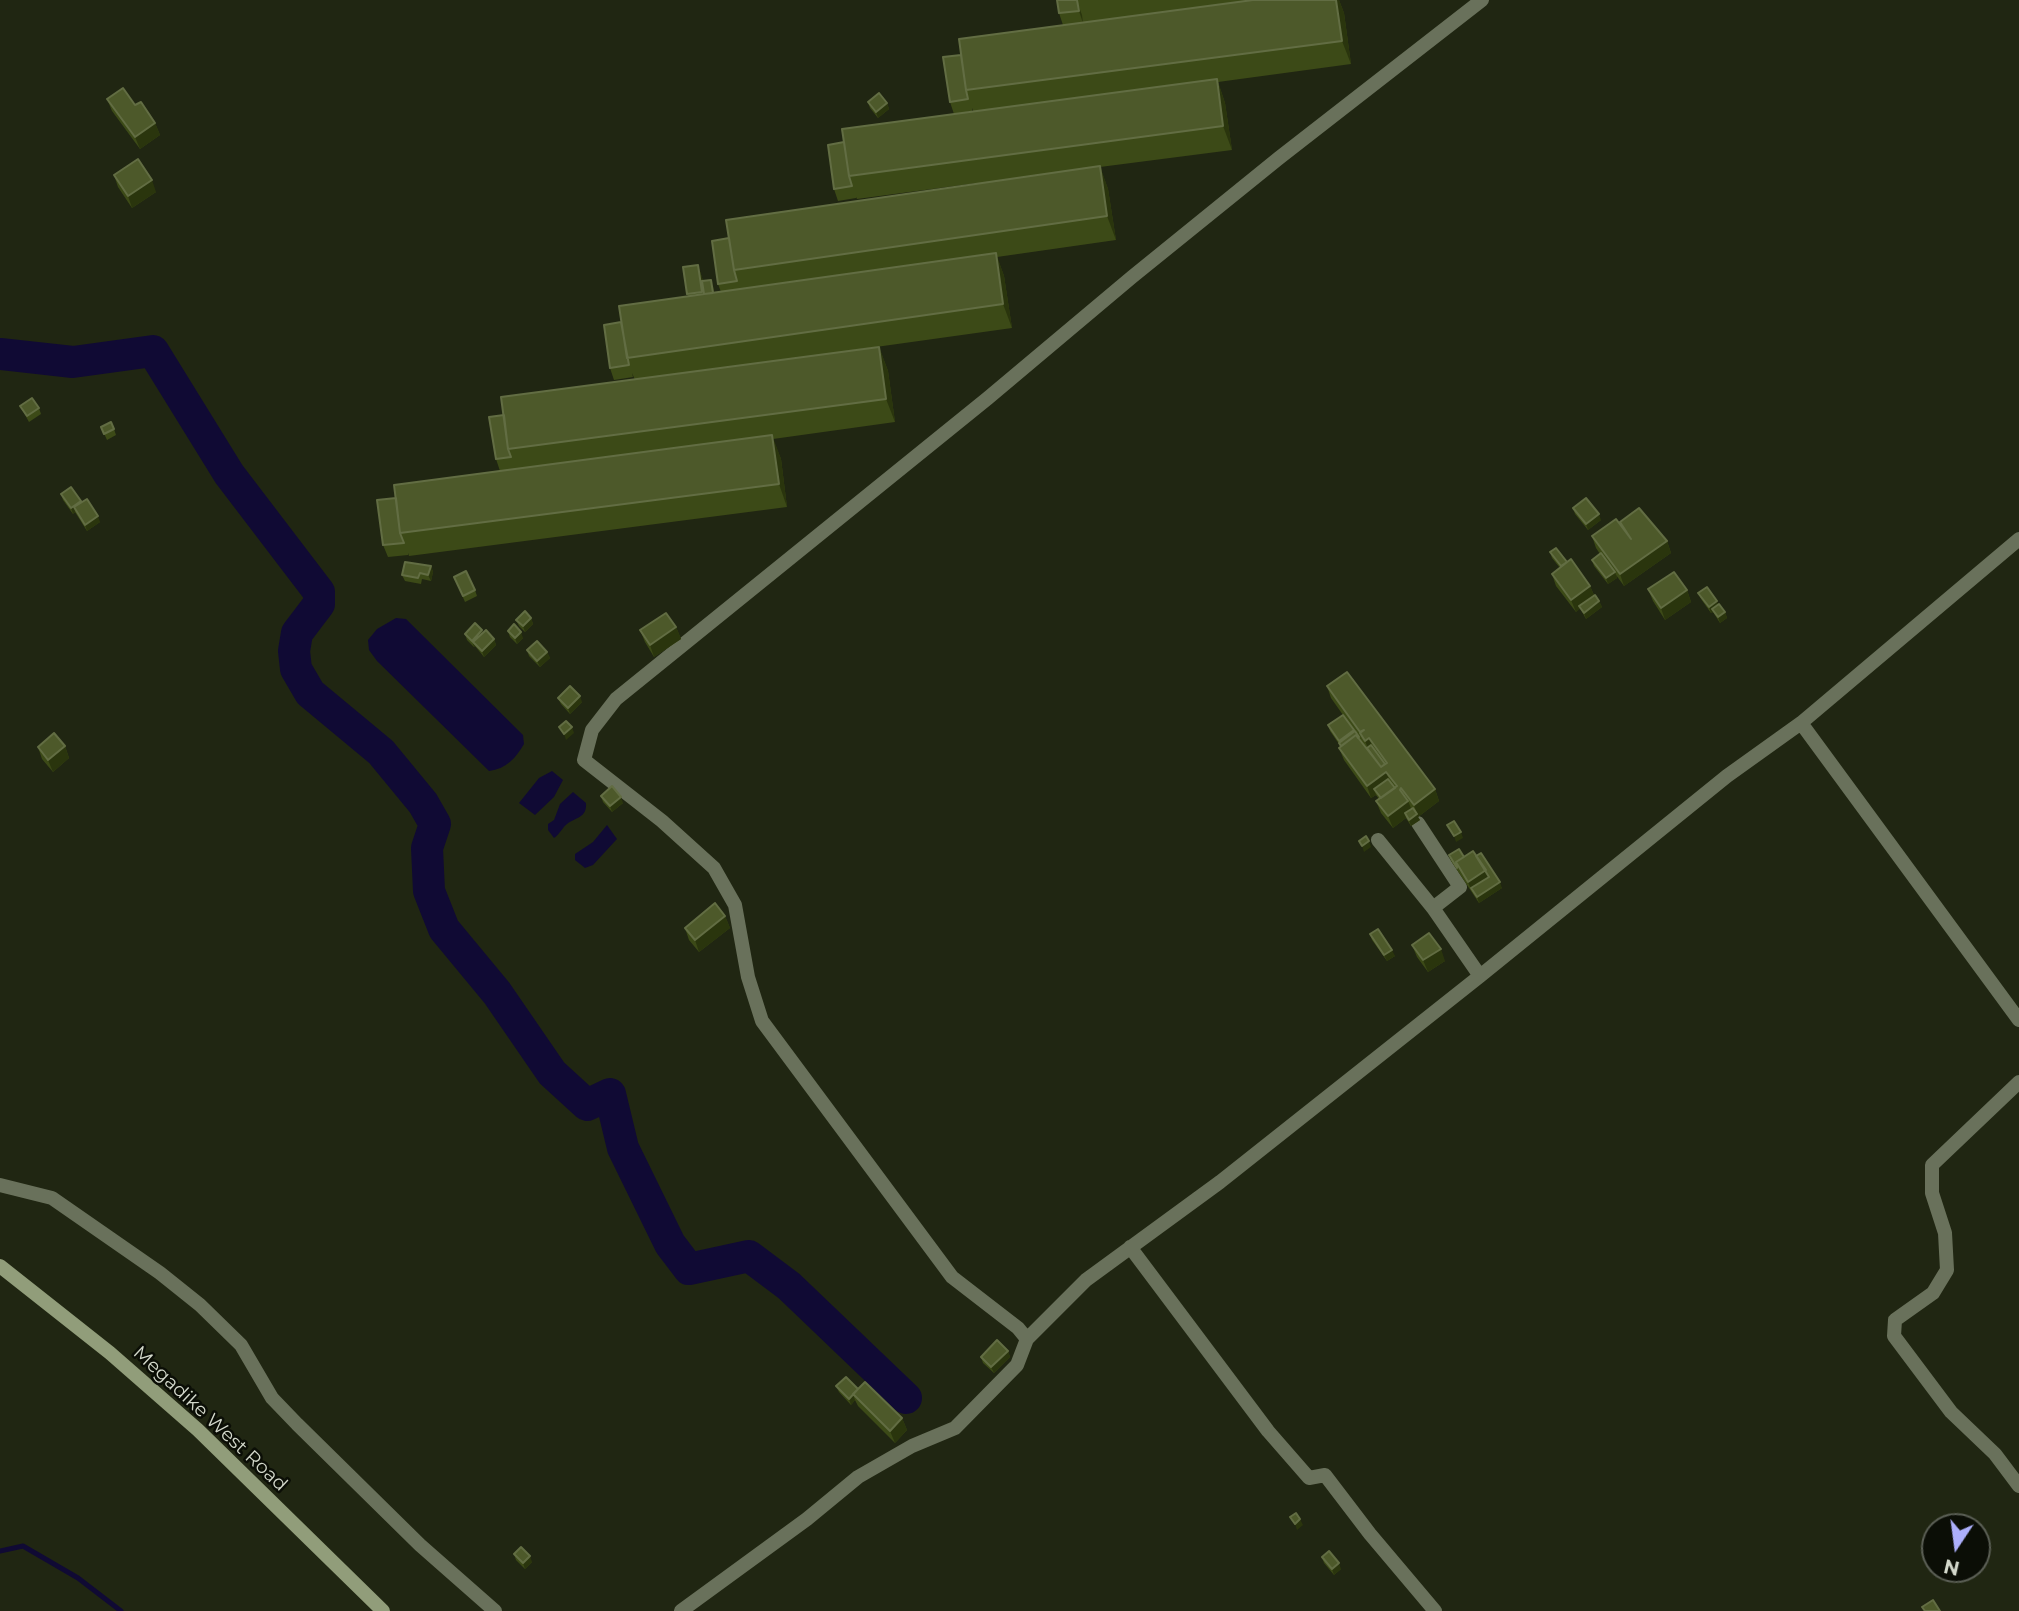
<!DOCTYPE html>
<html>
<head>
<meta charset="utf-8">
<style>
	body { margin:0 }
	#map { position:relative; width:2019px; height:1611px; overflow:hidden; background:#202612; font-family:Montserrat,sans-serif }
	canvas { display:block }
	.north { position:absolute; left:1921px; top:1513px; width:70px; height:70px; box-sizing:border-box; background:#0b0e06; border:2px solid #5b5f55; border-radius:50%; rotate:193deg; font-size:19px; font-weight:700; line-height:28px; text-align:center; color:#d3d8cb }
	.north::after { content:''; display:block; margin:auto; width:24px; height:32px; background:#acaffb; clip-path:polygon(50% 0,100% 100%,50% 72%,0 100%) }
</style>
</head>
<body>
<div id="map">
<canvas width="2019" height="1611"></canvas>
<div class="north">N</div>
</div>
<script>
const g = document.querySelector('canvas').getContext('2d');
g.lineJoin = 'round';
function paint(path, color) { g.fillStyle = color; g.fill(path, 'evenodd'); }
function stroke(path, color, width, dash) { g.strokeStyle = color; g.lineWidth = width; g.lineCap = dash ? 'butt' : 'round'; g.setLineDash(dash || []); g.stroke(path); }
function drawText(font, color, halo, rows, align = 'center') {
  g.font = font + ' Montserrat,sans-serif'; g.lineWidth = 5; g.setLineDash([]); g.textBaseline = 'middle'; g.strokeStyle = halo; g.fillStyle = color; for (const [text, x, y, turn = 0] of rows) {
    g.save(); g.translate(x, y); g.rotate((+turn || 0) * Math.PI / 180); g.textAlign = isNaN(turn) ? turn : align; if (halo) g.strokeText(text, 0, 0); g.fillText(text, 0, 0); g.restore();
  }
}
paint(new Path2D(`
	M396,618L406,619L523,735L524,744C516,758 506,769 489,771L377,661L369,650L368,640L377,629Z
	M552,771L563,780L554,797L535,815L519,803L539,778Z
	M573,792L586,803C587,818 576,817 567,824C562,828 560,834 554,838L548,830V824L554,820L560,804Z
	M607,825L617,839L593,865L585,868L575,860V854L593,842Z`), '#100a34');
stroke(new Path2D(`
	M0,1551L23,1546L78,1578L121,1611`), '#100a34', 5);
stroke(new Path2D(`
	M0,354L73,362L153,351L229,474L319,592V604L297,633L294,651L296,669L310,693L381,752L423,803L435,824L427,848L429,891L444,929L497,993L552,1073L587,1105L610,1094L623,1148L670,1244L689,1269L749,1256L789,1286L906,1398`), '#100a34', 32);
stroke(new Path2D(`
	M1801,723L2019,1020
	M1418,823L1460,887L1433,908
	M1378,840L1433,908L1480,976
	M2019,1082L1932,1165V1193L1945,1233L1947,1270L1933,1293L1895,1320L1894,1336L1951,1412L1995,1454L2019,1486
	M0,1185L52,1198L160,1273L200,1305L241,1345L272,1398L297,1424L420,1545L495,1611
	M1130,1247L1268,1431L1309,1478L1325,1475L1370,1534L1435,1611
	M1027,1339L1018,1328L952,1277L762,1021L748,977L735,905L714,868L662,821L584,760L592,730L616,699L988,398L1132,277L1279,158L1482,0
	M681,1611L807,1519L858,1477L912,1446L955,1428L1017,1365L1027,1339L1086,1280L1220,1182L1480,976L1727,776L1801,723L2019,539`), '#69715b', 14);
stroke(new Path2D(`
	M0,1266L110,1353L198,1430L383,1611`), '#919d7a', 14);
paint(new Path2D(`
	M1057,0H1339L1344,13L1351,64L1218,82L1225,103L1232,150L1100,167L1108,189L1116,240L997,257L1004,276L1012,328L840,352L879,347L888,371L895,422L773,439L781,459L787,507L409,556L408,553V555L388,557L383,545L396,498L500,471L496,459L504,415L635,380L632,373L633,377L614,380L610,368L621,322L688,296L687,294L698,265L703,281L713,286L714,293L721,292L718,284L729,238L977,183L857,199L856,197V198L838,201L834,189L844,142L973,111L972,108V111L954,114L950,102L961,55L1063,25L1059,13Z
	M107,99L135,105L155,123L160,135L140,149L112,111Z
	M868,102L887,103L889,109L878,118L870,108Z
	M114,175L156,192L132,208L118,187Z
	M20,406L39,408L41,414L29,422Z
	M101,427L114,429L116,435L107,440Z
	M61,494L82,502L100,522L87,531L75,512L73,514L63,500Z
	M1573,508L1601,520L1588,530L1575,514Z
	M1620,522L1667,541L1671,553L1624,586L1616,575L1617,578L1608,584L1594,566L1592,560L1600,554L1596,548L1592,536L1622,528Z
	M1550,552L1567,562L1590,586L1594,595L1599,601L1602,607L1586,619L1580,608L1576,612L1556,586L1552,574L1560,568L1552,558Z
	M431,566L433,572L431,581L422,579L421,584L405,581L402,575Z
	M454,577L475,590L477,596L465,602Z
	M1648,589L1687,590L1691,602L1665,620L1653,601Z
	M1698,593L1718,604L1725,612L1727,618L1720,623L1713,612L1711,613L1701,599Z
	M531,618L533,624L525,632L519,626L516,620Z
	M676,627L681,639L654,657L645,642L640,630Z
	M508,631L523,638L517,644L510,637Z
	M483,633L494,639L496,645L484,657L475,646L474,647L467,640L465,634Z
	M527,650L547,652L550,658L540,667L529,656Z
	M1327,686L1435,789L1439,801L1418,817L1420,820L1411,826L1406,818L1393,828L1381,813L1376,801L1379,799L1376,795L1371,798L1344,760L1339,748L1340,747L1339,744L1330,731L1328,725L1354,730L1355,732L1331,698Z
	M558,698L582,702L570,714L561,704Z
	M65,746L69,758L53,772L42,759L38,747Z
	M601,796L623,803L612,812L603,802Z
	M1473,851L1502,888L1479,903L1451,861L1449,855L1464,857Z
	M725,916L730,928L699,952L689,940L685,928Z
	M1370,934L1395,956L1387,961L1372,940Z
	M1412,945L1445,961L1428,972L1417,957Z
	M1008,1351L1010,1357L994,1373L983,1363L981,1357Z
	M836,1386L858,1389L902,1418L907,1430L895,1443L858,1406L855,1400L851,1405L839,1392Z
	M514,1554L532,1562L525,1569L516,1560Z
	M1322,1557L1341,1569L1334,1575L1324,1563Z`), '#3c4a17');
paint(new Path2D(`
	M1336,0H1339L1344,13L1351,64L1342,41Z
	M1078,4L1082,15L1083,23L1079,11Z
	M1217,79L1225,103L1232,150L1223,126Z
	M887,103L889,109L878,118L876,112Z
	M155,123L160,135L140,149L135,137Z
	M1100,166L1108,189L1116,240L1107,216Z
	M152,180L156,192L132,208L128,196Z
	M996,253L1004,276L1012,328L1003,304Z
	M698,265L702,277L706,304L702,292Z
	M879,347L888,371L895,422L886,399Z
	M772,435L781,459L787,507L779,484Z
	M81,501L83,507H74L75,512L73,514L71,508Z
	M1599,514L1601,520L1588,530L1586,524Z
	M98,516L100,522L87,531L85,525Z
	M1667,541L1671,553L1624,586L1620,574Z
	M431,566L433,572L431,581L428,575Z
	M1615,572L1617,578L1608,584L1606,578Z
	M1590,586L1595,598L1576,612L1571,600Z
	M1687,590L1691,602L1665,620L1661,608Z
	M1599,601L1602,607L1586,619L1584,613Z
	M1717,601L1719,607L1712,609L1713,612L1711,613L1709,607Z
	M1725,612L1727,618L1720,623L1718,617Z
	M531,618L533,624L525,632L523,626Z
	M676,627L681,639L654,657L650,645Z
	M482,630L485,636L473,642L475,646L474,647L472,641Z
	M521,632L523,638L517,644L515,638Z
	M494,639L496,645L484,657L482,651Z
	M547,652L550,658L540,667L537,661Z
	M580,696L582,702L570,714L568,708Z
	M572,727L574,733L566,740L564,734Z
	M1354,730L1356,736L1341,747L1339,741Z
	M1369,738L1374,750L1370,753L1365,741Z
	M65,746L69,758L53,772L48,760Z
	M1386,772L1391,784L1374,789L1376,795L1371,798L1367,786Z
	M1435,789L1439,801L1418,817L1420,820L1411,826L1409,820L1417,814L1414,805Z
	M621,797L623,803L612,812L610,806Z
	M1408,801L1413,813H1405L1406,818L1393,828L1388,816Z
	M1461,832L1463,838L1456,842L1454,836Z
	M1369,841L1371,847L1364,852L1362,846Z
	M1486,870L1490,882L1471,888L1473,894L1468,882Z
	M1500,882L1502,888L1479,903L1477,897Z
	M725,916L730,928L699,952L695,940Z
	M1441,949L1445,961L1428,972L1423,960Z
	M1392,950L1395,956L1387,961L1384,955Z
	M1008,1351L1010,1357L994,1373L991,1367Z
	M853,1394L855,1400L851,1405L849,1399Z
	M902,1418L907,1430L895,1443L890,1431Z
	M1300,1519L1303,1525L1297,1530L1295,1524Z
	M530,1556L532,1562L525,1569L523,1563Z
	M1339,1563L1341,1569L1334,1575L1332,1569Z`), '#2a350d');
const building = new Path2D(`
	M1057,0H1077L1079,11L1059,13Z
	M1253,0H1336L1342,41L966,90L959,39Z
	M961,55L966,90L968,99L950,102L943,57Z
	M1217,79L1223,126L849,176L842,129Z
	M123,88L135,105L141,102L155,123L135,137L107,99Z
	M879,93L887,103L876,112L868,102Z
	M844,142L849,176L852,186L834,189L828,145Z
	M138,159L152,180L128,196L114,175Z
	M1100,166L1107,216L734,270L726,220Z
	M729,238L734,270L737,281L718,284L712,241Z
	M996,253L1003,304L627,358L619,306Z
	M698,265L702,292L687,294L683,267Z
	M711,280L713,293L704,294L702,281Z
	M621,322L629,365L610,368L604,325Z
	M879,347L886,399L508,449L501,397Z
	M32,398L39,408L27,416L20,406Z
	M504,415L508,449L511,457L496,459L489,417Z
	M111,422L114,429L104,434L101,427Z
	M772,435L779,484L400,533L394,485Z
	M71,487L81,501L71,508L61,494Z
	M396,498L400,533L404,543L383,545L377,500Z
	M1586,498L1599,514L1586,524L1573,508Z
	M87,499L98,516L85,525L74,507Z
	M1639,508L1667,541L1620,574L1592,536L1616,519L1631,539L1620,522Z
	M1556,548L1567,562L1561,566L1550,552Z
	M1601,553L1615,572L1606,578L1592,560Z
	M1571,559L1590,586L1571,600L1552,574Z
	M405,562L431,566L428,575L420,573L418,578L402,575Z
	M466,571L475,590L463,596L454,577Z
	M1674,572L1687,590L1661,608L1648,589Z
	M1707,587L1717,601L1709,607L1698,593Z
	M1595,595L1599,601L1584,613L1579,606Z
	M1719,604L1725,612L1718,617L1712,609Z
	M525,611L531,618L523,626L516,620Z
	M666,613L676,627L650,645L640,630Z
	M475,623L482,630L472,641L465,634Z
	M514,624L521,632L515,638L508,631Z
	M486,630L494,639L482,651L473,642Z
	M537,641L547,652L537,661L527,650Z
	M1347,672L1435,789L1414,805L1401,788L1400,790L1408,801L1388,816L1376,801L1397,786L1386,772L1367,786L1339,748L1356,735L1381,767L1387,763L1369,738L1365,741L1360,733L1364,730L1360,732L1327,686Z
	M570,686L580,696L568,708L558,698Z
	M1343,715L1354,730L1339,741L1328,725Z
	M566,721L572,727L564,734L559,727Z
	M1355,731L1359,737L1358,738L1356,735L1341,746L1339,743Z
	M54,733L65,746L48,760L38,747Z
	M1371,745L1385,764L1381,767L1367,748Z
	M1388,779L1395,788L1381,798L1374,789Z
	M612,786L621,797L610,806L601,796Z
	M1413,808L1417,814L1409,820L1405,813Z
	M1454,821L1461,832L1454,836L1447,825Z
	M1366,836L1369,841L1362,846L1359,841Z
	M1459,849L1464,857L1456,862L1457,868L1449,855Z
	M1473,851L1486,870L1468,882L1456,862Z
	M1481,853L1500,882L1477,897L1471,888L1489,877L1476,856Z
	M715,903L725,916L695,940L685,928Z
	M1378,929L1392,950L1384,955L1370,934Z
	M1429,933L1441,949L1423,960L1412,945Z
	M997,1340L1008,1351L991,1367L981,1357Z
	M846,1377L858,1389L849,1399L836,1386Z
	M865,1382L902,1418L890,1431L853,1394Z
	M1296,1513L1300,1519L1295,1524L1290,1517Z
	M521,1547L530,1556L523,1563L514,1554Z
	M1329,1551L1339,1563L1332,1569L1322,1557Z
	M1933,1600L1940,1611H1925L1922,1607Z`);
paint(building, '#4d592a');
stroke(building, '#626d43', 2);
drawText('19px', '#d3d8cb', '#0b0e06', [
	["Megadike West Road",210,1419,43]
]);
</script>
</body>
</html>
